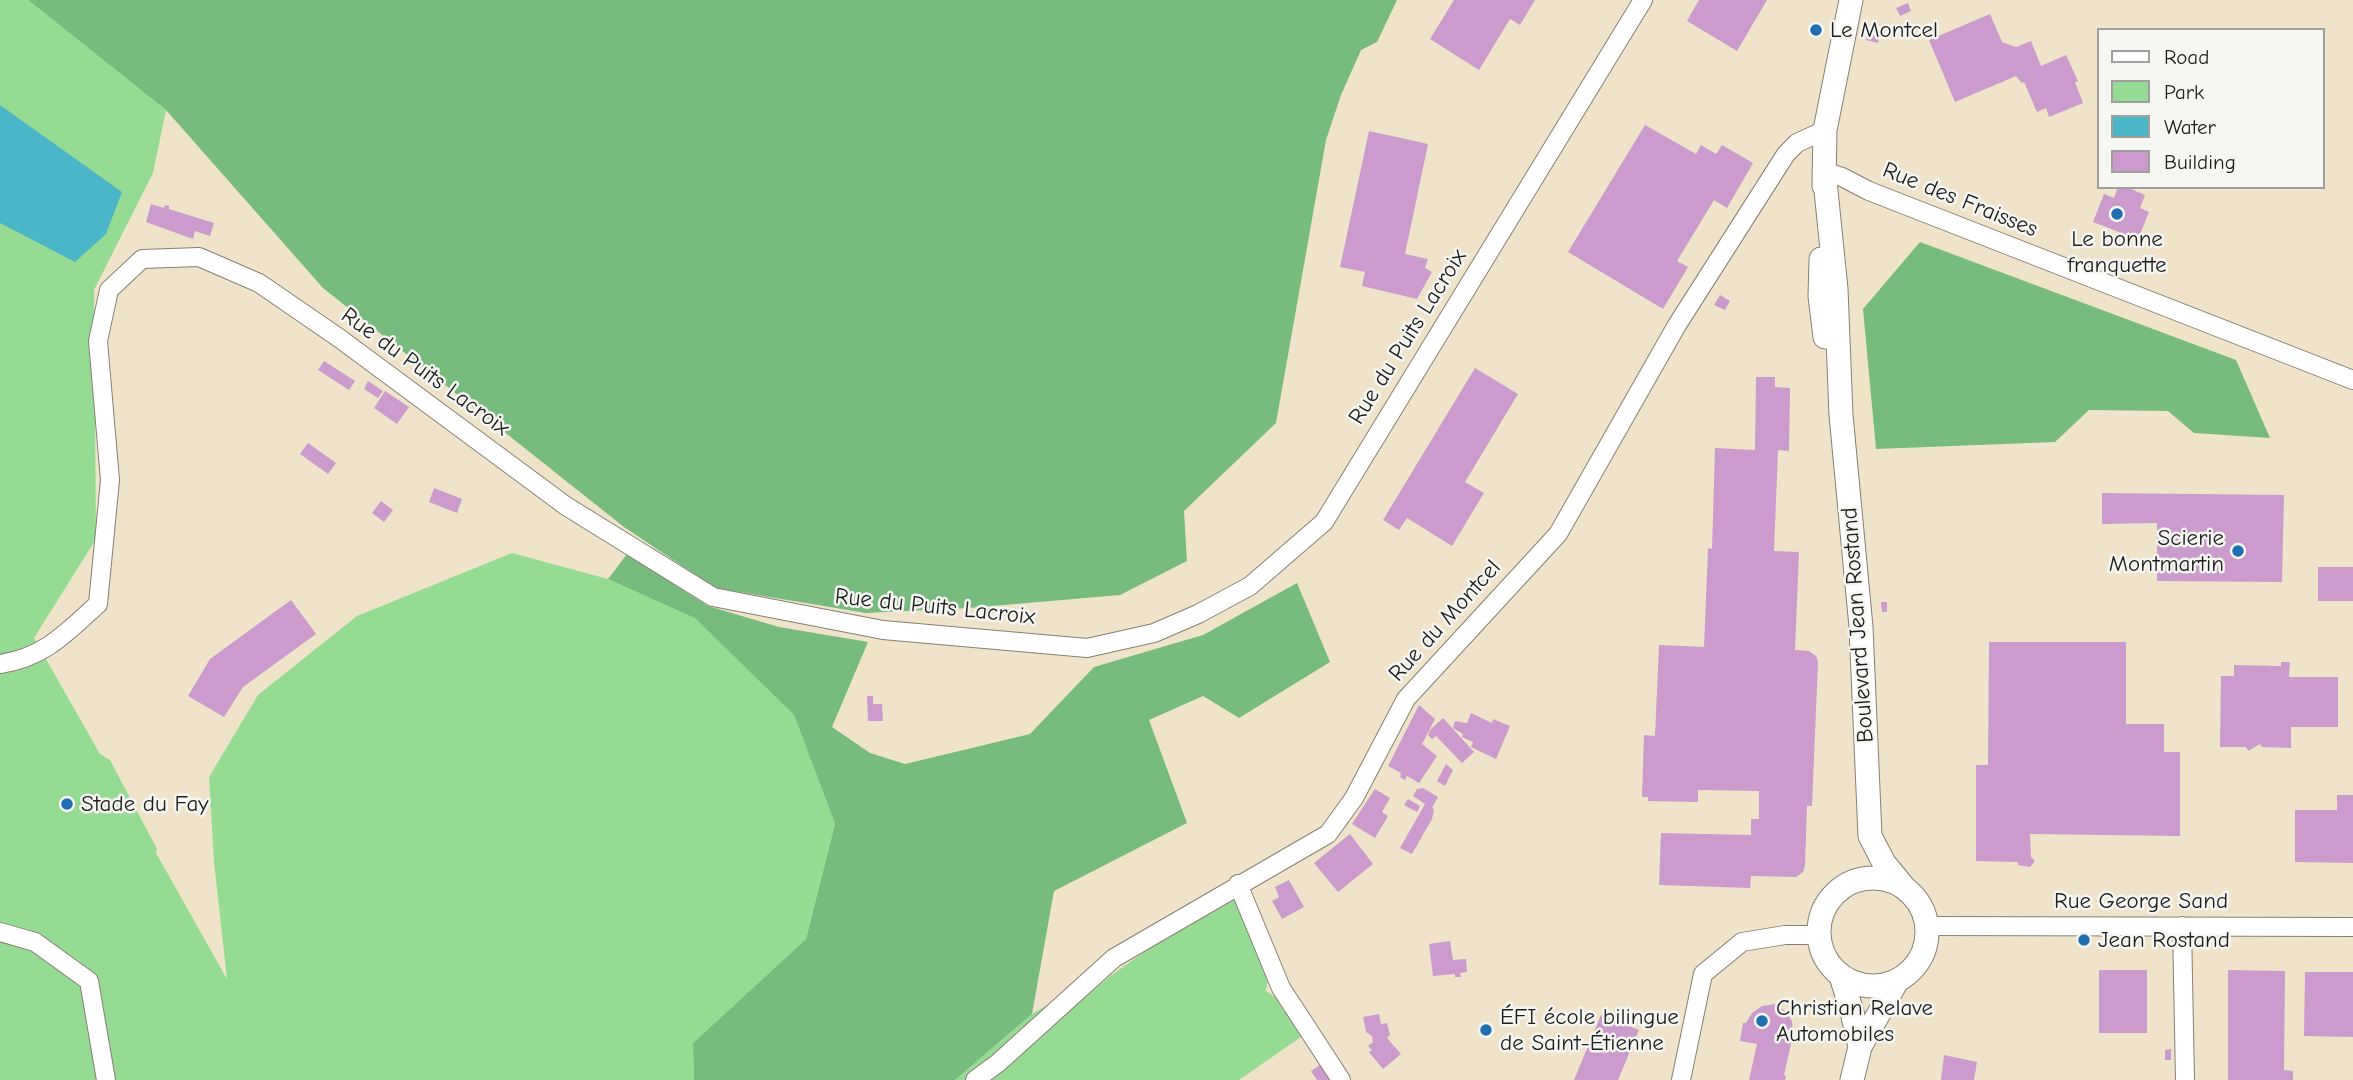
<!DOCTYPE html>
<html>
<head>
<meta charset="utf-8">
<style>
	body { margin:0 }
	#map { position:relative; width:2353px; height:1080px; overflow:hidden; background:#efe4c9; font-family:"Comic Neue",sans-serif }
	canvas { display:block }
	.legend { position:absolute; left:2097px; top:28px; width:228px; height:161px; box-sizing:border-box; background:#f6f6f2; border:2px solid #9f9f9c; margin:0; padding:9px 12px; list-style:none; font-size:21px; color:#1c1c1c }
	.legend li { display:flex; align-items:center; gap:14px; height:35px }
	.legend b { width:35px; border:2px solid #9f9f9c }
</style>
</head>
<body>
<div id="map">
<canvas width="2353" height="1080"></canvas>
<ul class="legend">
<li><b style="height:9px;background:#fff"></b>Road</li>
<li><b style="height:19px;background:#96db94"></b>Park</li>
<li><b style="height:19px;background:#4ab6c7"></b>Water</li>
<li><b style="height:19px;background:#ca9bcc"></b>Building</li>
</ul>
</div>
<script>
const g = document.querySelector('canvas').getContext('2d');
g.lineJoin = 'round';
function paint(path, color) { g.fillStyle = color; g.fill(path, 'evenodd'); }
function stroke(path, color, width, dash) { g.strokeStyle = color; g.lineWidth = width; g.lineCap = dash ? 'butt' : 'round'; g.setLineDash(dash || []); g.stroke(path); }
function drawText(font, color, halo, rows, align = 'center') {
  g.font = font + ' "Comic Neue",sans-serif'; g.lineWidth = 5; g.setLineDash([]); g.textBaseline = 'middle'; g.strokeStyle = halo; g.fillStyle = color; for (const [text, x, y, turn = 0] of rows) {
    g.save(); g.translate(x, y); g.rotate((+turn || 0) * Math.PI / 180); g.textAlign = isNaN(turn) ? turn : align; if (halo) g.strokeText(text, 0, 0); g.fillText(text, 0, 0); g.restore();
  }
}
paint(new Path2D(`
	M0,0H28L166,110L153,173L94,290L96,539L34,638L100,754L110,760L157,849L156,853L227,979L214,862L209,777L258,695L357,616L512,553L608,579L695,617L794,715L835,824L806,939L693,1043L694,1080H0Z
	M1236,899L1269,974L1266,991L1275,997L1278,995L1301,1037L1239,1080H955L1032,1014L1056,1000L1069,1011L1109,977L1155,944Z`), '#96db94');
paint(new Path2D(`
	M28,0H1397L1377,42L1361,50L1341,95L1326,140L1276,423L1184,511L1187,561L1120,595L969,608L866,613L715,588L624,527L323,288L166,110Z
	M1920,242L2236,360L2270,438L2194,433L2168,411L2089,410L2055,442L1876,449L1863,309Z
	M627,554L708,606L779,627L868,642L832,727L870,753L905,764L1030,734L1094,667L1203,635L1297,583L1330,662L1239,718L1203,696L1149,720L1187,823L1054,891L1032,1014L955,1080H694L693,1043L806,939L835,824L794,715L695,618L608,579Z`), '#78bb7e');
paint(new Path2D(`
	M0,105L122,192L106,234L75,262L0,223Z`), '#4ab6c7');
paint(new Path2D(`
	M1454,0H1535L1520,25L1510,19L1479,70L1430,39Z
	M1699,0H1767L1737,51L1687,21Z
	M1908,3L1911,11L1900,16L1896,8Z
	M1990,14L2002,42L2016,47L2031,41L2041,66L2066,55L2078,81L2075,82L2083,103L2049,117L2046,108L2037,112L2024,82L2022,83L2016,76L1955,102L1929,40Z
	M1867,31L1879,34L1878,43L1866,40Z
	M1645,125L1696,154L1701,145L1716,154L1722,145L1753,163L1727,208L1714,200L1677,261L1688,267L1663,309L1568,252Z
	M1369,131L1428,144L1405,254L1428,259L1425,268L1432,272L1417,299L1362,286L1365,272L1340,267Z
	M2118,187H2126L2145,195L2140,208L2149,212L2138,239L2133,237L2131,243L2122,240L2124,234L2093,222L2104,194L2114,198Z
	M151,204L164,208L165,205L169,206V209L214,223L210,236L195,231L193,239L146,222Z
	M1720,295L1730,301L1725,310L1714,305Z
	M324,361L355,381L349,390L318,370Z
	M1475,368L1518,394L1465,482L1484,493L1452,546L1407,518L1399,530L1383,520Z
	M1756,377H1775V387L1790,388L1789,451L1778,450L1774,551L1799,552L1795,650L1809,651L1816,656L1818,662L1812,806H1807L1805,866L1803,872L1796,877L1751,876L1750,888L1659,885L1661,833L1751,835V819H1759V791L1698,790V802L1648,801V797H1642L1644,735L1655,736L1659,645L1704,647L1708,548L1712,549L1715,448L1755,450Z
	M368,381L383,391L378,398L364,389Z
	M385,391L409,407L397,424L374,408Z
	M308,443L336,463L328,474L300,454Z
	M434,488L462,499L457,513L429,502Z
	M2102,493L2284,495L2282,582L2157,581V523L2102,524Z
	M381,501L393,510L384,522L372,513Z
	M2318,567H2353V601H2318Z
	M291,600L316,634L243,687L224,717L188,696L210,659Z
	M1881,602H1887V612H1882Z
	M1989,642H2126V724H2164V752H2180V836L2030,834L2031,857L2035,861L2030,867L2018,865V862L1976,861V765H1988Z
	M2281,662H2290L2289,677H2338V727H2291V748L2262,747L2260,744L2248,751L2246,747H2220L2221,676H2234V665L2281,666Z
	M867,696H873V704H882L883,721H868Z
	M1419,705L1435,719L1422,744L1437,756L1419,783L1407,776L1405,780L1400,777L1401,773L1388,766Z
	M1471,713L1492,723L1493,719L1510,726L1496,759L1471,747L1473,742L1462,737L1463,734L1453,728L1455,721L1467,723Z
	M1443,718L1474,752L1462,763L1436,736L1432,739L1428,735L1430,730Z
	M1446,764L1453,770L1445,786L1437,781Z
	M1423,788L1438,797L1432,808L1434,809L1432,819L1412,854L1400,848L1425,804L1413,796L1417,789Z
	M1375,789L1390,798L1382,812L1388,816L1375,838L1352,824Z
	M2337,795H2353V863L2295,862V810H2337Z
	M1408,799L1420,806L1417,812L1404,805Z
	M1350,834L1373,864L1338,892L1314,863Z
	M1289,880L1304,907L1282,919L1272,901L1279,897L1275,887Z
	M1450,941L1453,960L1466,959L1467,972L1460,973L1461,977H1455V974L1433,976L1429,944Z
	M2099,970H2147V1033H2099Z
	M2228,970L2285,971L2284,1070L2293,1071V1080H2228Z
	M2305,972H2353V1037L2304,1036Z
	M1775,1004L1785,1011L1792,1021L1793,1035L1784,1075L1786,1076L1785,1080H1749L1757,1044L1740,1041L1743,1023H1746L1752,1013L1762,1006Z
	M1379,1014L1381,1024L1387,1023L1390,1035L1387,1038L1401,1054L1383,1069L1369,1052L1372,1050L1368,1046L1373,1042L1372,1036L1366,1032L1363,1017Z
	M1601,1015L1639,1030L1618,1080H1574Z
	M2171,1049V1060H2165V1050Z
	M1944,1055L1977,1062L1974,1080H1941Z
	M1320,1065L1331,1080H1317L1311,1071Z`), '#ca9bcc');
const minor = new Path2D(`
	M1824,171L1842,177L1869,191L2353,380
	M0,664C45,657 66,633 98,604L110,480L98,341L109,290L142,259L199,257L259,283L339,338L566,506L713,597L883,630L1087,648L1154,633L1198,614L1250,586L1324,522L1643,0
	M1238,884L1281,988L1341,1080
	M1928,926L2353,927
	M2182,926L2185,1080
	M0,932L35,942L89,981L106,1080
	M975,1080L998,1063L1114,958L1328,834L1354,798L1406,699L1558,534L1677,325L1786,154L1797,143L1825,130
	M1681,1080L1703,974L1742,942L1785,935H1819`);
const major = new Path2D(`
	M1824,171L1836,289L1841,415L1861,627L1870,836L1884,863L1903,886
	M1824,186L1825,130L1851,0
	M1821,259L1820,296L1825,337
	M1819 932a54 54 0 1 1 108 0a54 54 0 1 1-108 0Z
	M1841,976L1852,1012L1860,1047
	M1852,1080L1860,1047L1897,981`);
stroke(minor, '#868072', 20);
stroke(major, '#868072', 25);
stroke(minor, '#fff', 18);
stroke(major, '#fff', 23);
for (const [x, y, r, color] of [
	[1816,30,7,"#1f6fb2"],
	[2117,214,7,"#1f6fb2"],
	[2238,551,7,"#1f6fb2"],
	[67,804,7,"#1f6fb2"],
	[2084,940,7,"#1f6fb2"],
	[1762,1021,7,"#1f6fb2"],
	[1486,1030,7,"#1f6fb2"]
]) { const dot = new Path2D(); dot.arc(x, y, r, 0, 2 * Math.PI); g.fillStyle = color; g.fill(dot); stroke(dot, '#f6f6f2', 2.5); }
drawText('23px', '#1c1c1c', '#f6f6f2', [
	["Le Montcel",1830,30],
	["Le bonne",2117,239,"center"],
	["franquette",2117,265,"center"],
	["Scierie",2224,538,"right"],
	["Montmartin",2224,564,"right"],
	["Stade du Fay",81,804],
	["Jean Rostand",2098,940],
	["Christian Relave",1776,1008],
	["Automobiles",1776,1034],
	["ÉFI école bilingue",1500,1017],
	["de Saint-Étienne",1500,1043]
], 'left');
drawText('23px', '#1c1c1c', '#f6f6f2', [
	["Rue des Fraisses",1960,200,22],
	["Rue du Puits Lacroix",1408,337,-58],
	["Rue du Puits Lacroix",425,372,36],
	["Rue du Puits Lacroix",935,607,6],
	["Rue du Montcel",1445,621,-48],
	["Boulevard Jean Rostand",1858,625,-94],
	["Rue George Sand",2141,901]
]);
</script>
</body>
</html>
